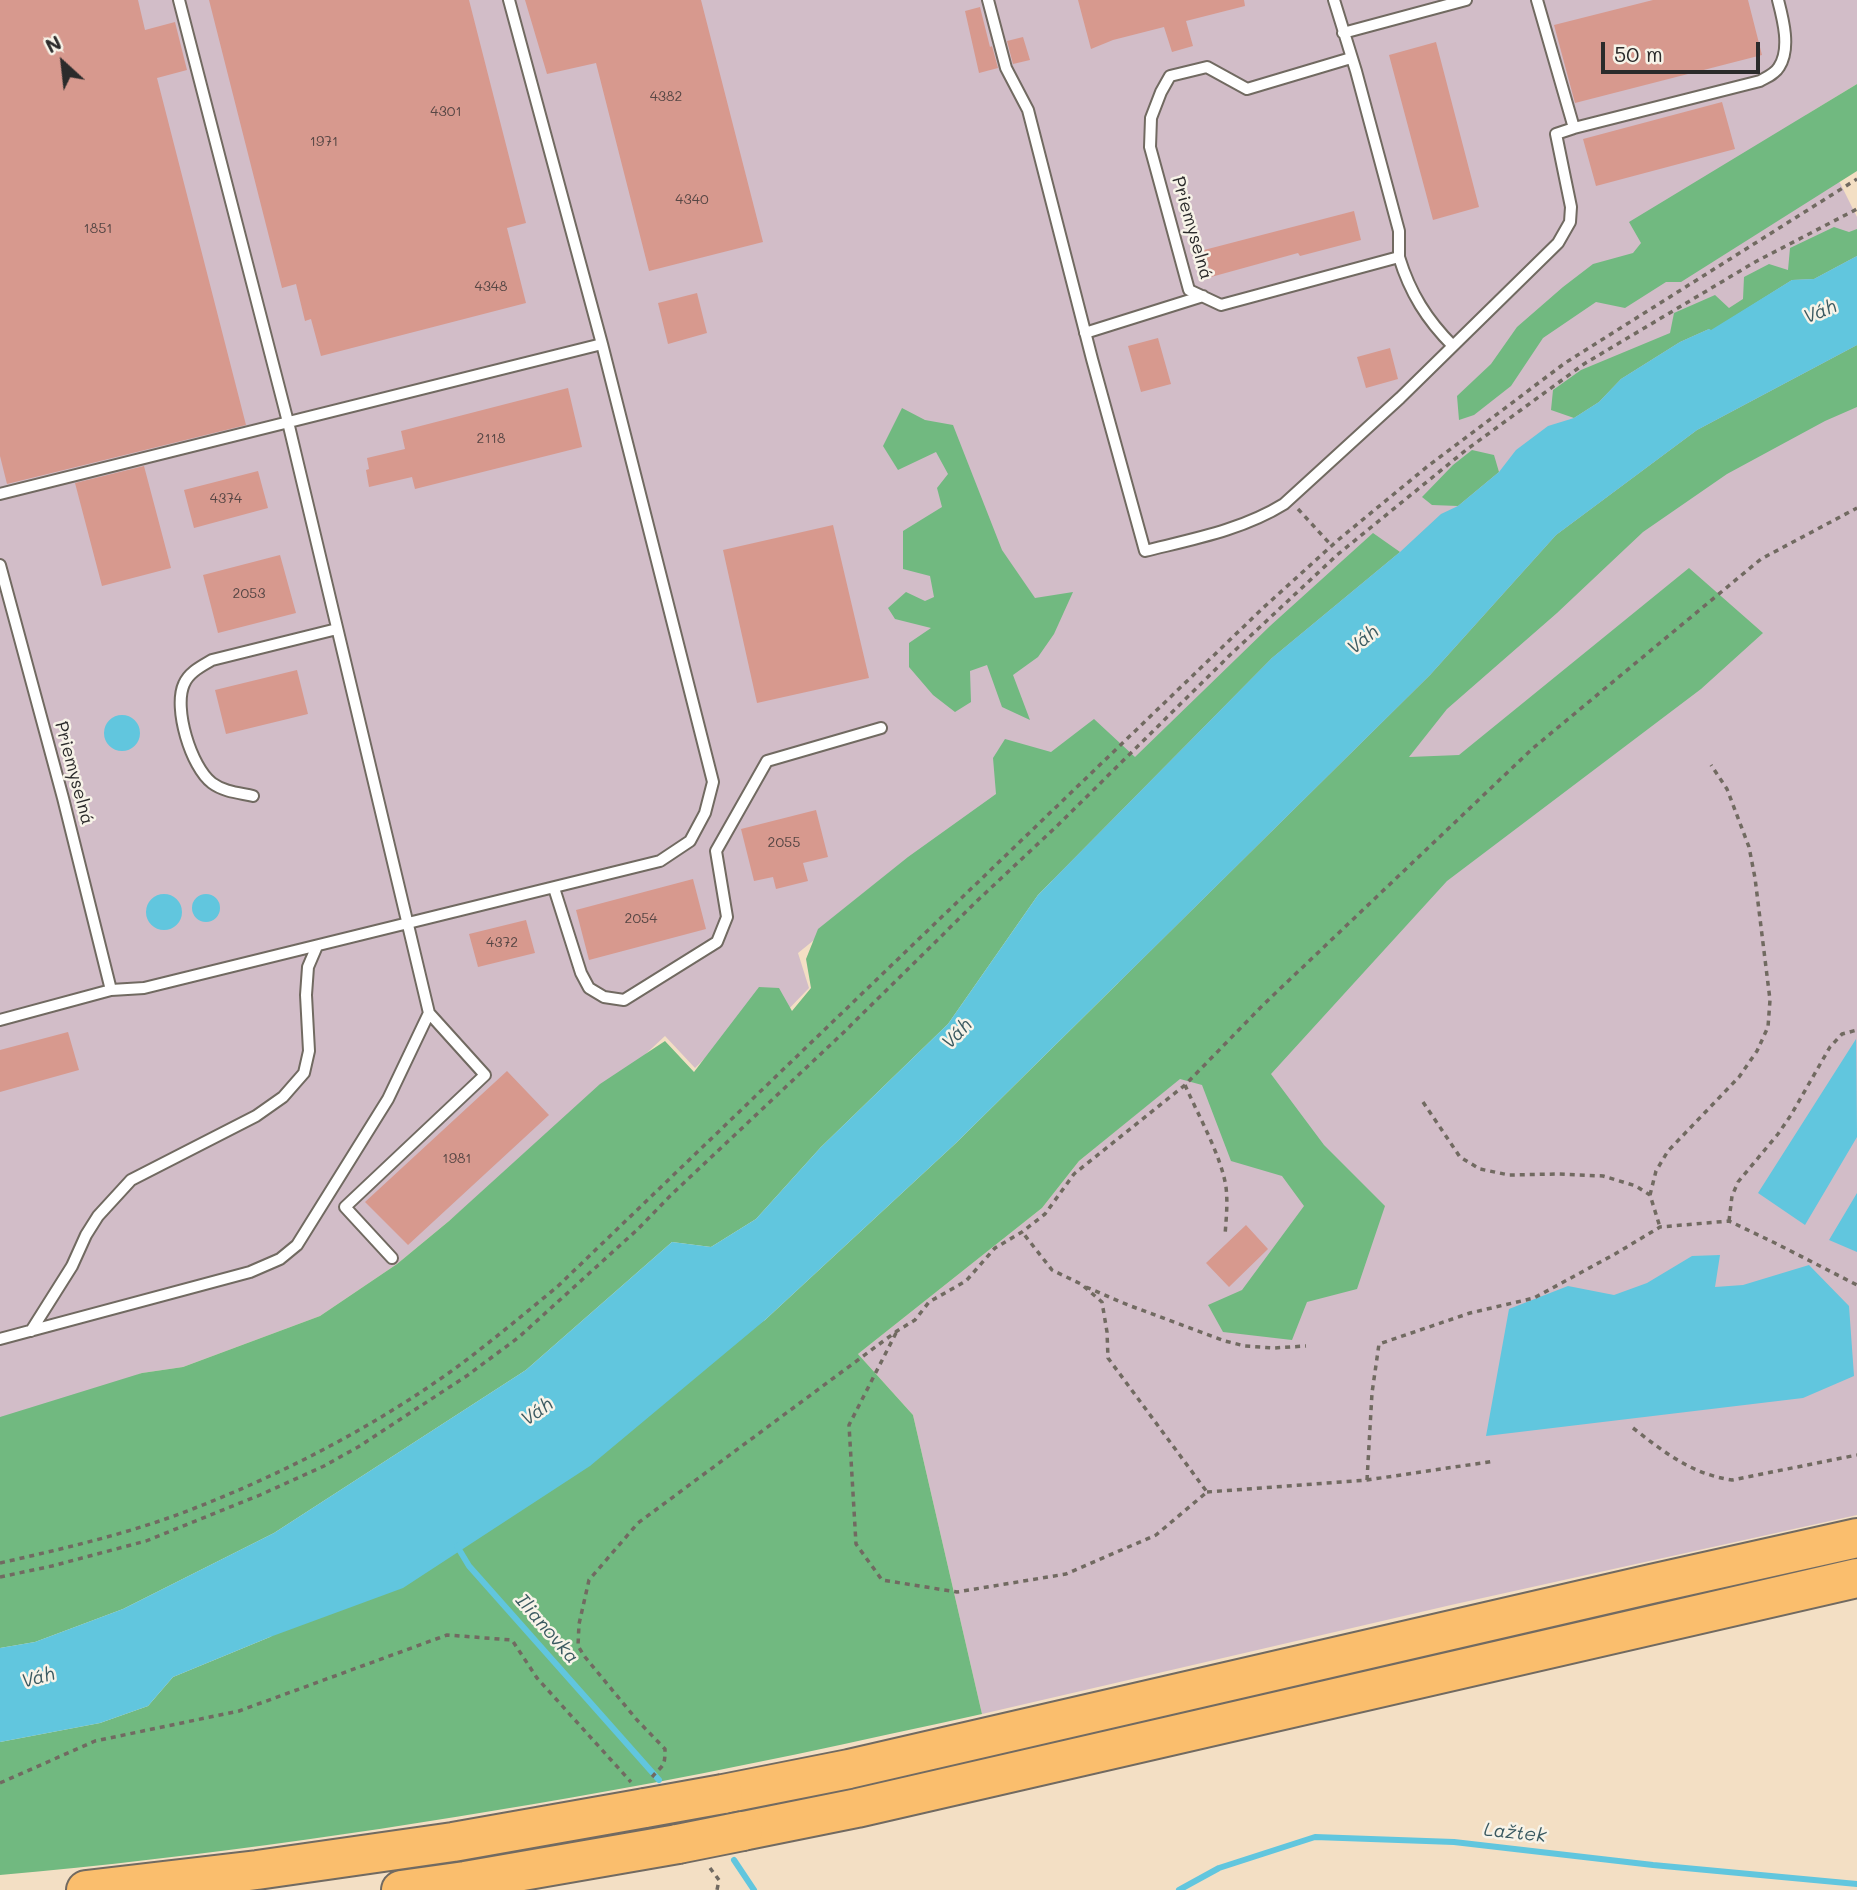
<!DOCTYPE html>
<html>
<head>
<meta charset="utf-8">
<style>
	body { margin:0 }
	#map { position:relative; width:1857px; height:1890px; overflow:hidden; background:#f3dfc4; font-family:Mali,sans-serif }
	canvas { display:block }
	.north { position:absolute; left:28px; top:28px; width:70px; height:70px; -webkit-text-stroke:5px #f7f3e8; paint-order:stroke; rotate:333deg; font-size:19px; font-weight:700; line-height:28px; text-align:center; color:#2b2b2b }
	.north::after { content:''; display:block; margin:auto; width:24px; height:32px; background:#2b2b2b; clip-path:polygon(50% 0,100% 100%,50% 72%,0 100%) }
	.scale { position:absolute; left:1601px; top:42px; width:159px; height:32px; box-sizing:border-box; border:4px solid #2b2b2b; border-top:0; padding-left:9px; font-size:21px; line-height:24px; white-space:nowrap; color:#2b2b2b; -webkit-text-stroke:5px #f7f3e8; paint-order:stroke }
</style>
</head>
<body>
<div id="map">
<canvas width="1857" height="1890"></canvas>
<div class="north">N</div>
<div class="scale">50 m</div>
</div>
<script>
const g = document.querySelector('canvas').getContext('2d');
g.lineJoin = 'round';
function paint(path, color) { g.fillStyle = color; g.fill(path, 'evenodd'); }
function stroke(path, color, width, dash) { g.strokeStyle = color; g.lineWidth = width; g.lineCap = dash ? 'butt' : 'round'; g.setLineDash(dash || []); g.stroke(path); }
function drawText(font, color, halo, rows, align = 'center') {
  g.font = font + ' Mali,sans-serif'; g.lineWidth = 5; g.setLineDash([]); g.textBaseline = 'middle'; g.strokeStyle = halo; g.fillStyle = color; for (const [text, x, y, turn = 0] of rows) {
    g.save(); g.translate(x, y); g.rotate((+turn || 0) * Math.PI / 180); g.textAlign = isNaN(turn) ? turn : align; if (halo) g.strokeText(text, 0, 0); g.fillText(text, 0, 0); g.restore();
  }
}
paint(new Path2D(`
	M0,0H1857V84L1806,115L1857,217V1515L1451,1605L982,1714L913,1415L858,1354L1042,1208L1079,1161L1180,1078L999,799L924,851L798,953L809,988L782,1016L765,999L695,1068L665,1036L606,1091L397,1264L320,1316L183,1367L142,1373L0,1432Z`), '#d2bdc8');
paint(new Path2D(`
	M1857,84V171L1681,282H1666L1625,308L1596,302L1543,338L1511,386L1474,415L1459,420L1457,396L1491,364L1517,327L1563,287L1593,264L1633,253L1641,243L1629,222Z
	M1834,227L1849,232L1857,229V256L1814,279L1792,280L1711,331L1709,329L1680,342L1621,379L1599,402L1574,418L1551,410L1553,390L1581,370L1670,333L1674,313L1715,295L1729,308L1743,299L1744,277L1769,264L1788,270L1790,248Z
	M1857,345V407L1825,421L1727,474L1643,532L1557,613L1447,709L1409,757L1459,755L1689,568L1763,633L1701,689L1447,881L1271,1074L1324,1145L1385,1206L1357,1289L1307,1302L1292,1340L1223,1332L1208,1305L1242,1290L1304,1206L1282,1176L1231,1161L1202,1085L1180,1079L1079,1161L1042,1208L858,1354L913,1415L982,1714C858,1741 733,1769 608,1791C407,1827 204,1857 0,1875V1742L100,1723L148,1706L173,1677L270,1637L765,1320L956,1143L1430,675L1556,535L1697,430Z
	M902,408L925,420L953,425L1002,550L1035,598L1073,592L1054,634L1038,657L1013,675L1030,720L1002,707L987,665L970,671L971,702L955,712L933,695L909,667V643L931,628L895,619L888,608L906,592L925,601L934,597L930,576L903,569V531L942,507L937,488L948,474L936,452L898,470L883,446Z
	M1472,450L1494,455L1499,472L1458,506L1432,505L1422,497L1453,465Z
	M1373,533L1400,552L1272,658L1038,895L948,1024L821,1147L756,1219L711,1247L672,1242L526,1370L274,1533L123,1609L35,1642L0,1648V1417L142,1373L183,1367L320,1316L397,1264L449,1221L600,1084L665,1041L694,1072L759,987L779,988L792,1011L811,988L806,959L818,929L908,857L996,794L993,758L1005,739L1051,752L1094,719L1135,757L1270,626Z`), '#71b980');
paint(new Path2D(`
	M1857,256V345L1697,430L1556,535L1430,675L956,1143L765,1320L590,1466L403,1588L270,1637L173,1677L148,1706L100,1723L0,1742V1648L35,1642L123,1609L274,1533L526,1370L672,1242L711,1247L756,1219L821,1147L948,1024L1038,895L1272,658L1400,552L1441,514L1458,506L1499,472L1516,450L1548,426L1574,418L1599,402L1621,379L1680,342L1709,329L1711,330L1792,280L1814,279Z
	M104 733a18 18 0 1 1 36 0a18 18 0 1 1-36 0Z
	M146 912a18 18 0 1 1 36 0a18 18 0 1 1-36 0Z
	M192 908a14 14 0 1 1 28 0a14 14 0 1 1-28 0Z
	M1856,1039L1857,1137L1805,1225L1758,1193Z
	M1857,1193V1252L1829,1240Z
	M1720,1255L1715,1287L1743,1285L1809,1265L1849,1306L1854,1376L1803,1398L1486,1436L1509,1309L1568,1286L1614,1295L1647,1283L1692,1256Z`), '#61c6de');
stroke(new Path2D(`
	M457,1546L469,1566L659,1780
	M734,1860L754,1890
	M1179,1890L1219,1868L1315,1837L1454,1842L1653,1865L1857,1884`), '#61c6de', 6);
paint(new Path2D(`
	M0,0H138L145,30L175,22L187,70L157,78L246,425L7,484L0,456Z
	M209,0H469L526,223L507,228L526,303L321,356L311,319L305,321L296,284L282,288Z
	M525,0H701L763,242L649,271L596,63L547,74Z
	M1078,0H1244L1245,6L1186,21L1193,46L1172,52L1164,27L1113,40L1091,49Z
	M1653,0H1748L1762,55L1575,103L1554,25Z
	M980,7L990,47L992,46L998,68L979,73L965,11Z
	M1023,37L1030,60L1013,64L1007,41Z
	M1436,42L1479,207L1433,220L1389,55Z
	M1722,102L1735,149L1596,186L1583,139Z
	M1354,211L1361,240L1300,256L1298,253L1211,277L1204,250Z
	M697,293L707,333L668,344L658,303Z
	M1158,338L1171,384L1141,392L1128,346Z
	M1390,348L1398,379L1366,388L1357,357Z
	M568,388L582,447L415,489L412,477L369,487L366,470L369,469L367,458L405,449L401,431Z
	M144,466L171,568L102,586L75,483Z
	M258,471L268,508L194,528L184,490Z
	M833,525L869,678L757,703L723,550Z
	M280,555L296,613L218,633L203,575Z
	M297,670L308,714L226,734L215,690Z
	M816,810L828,857L803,863L808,881L776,889L773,877L754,881L741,829Z
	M693,879L706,929L589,960L576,910Z
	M526,920L535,953L478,967L469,934Z
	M68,1032L79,1070L0,1092V1050Z
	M507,1071L549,1115L408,1245L365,1202Z
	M1246,1225L1268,1249L1229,1287L1206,1263Z`), '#d7998e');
const lane = new Path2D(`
	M988,0L1006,68L1028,110L1092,359L1145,551C1193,539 1242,530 1284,504L1400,398L1558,243L1570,222L1571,207L1556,134L1574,128L1537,0
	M1334,0L1356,71L1399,231V257L1221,305L1189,290L1150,147L1151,118L1161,92L1170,76L1207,67L1247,89L1351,58
	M1343,33L1466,0
	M1574,128L1760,81C1767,77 1775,74 1779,67C1791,49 1783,19 1778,0
	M1399,257C1410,293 1427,320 1453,346
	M1085,333L1203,296
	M0,494L602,344
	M0,565L63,798L111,990
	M253,796C240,793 224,792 212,783C191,767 173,708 184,684C189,672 202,666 212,660L337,629
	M554,888L581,973L589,988L604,997L624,1000L717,942L727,917L716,851L767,761L881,728
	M0,1020L111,990L144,988L660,861L690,841L705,813L713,782L602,344L509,0
	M392,1258L345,1207L485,1075L429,1013
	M31,1331L72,1266L86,1235L98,1216L131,1180L256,1116L283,1097L304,1073L309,1051L306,995L308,967L317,946
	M0,1339L250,1272L280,1259L297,1245L388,1099L429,1013L288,422L179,0`);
const highway = new Path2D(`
	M723,1794L849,1769L1651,1584L1857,1538
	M743,1831L857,1808L1857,1578
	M86,1890L257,1870L453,1842L645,1808
	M401,1890L465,1881L678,1844`);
stroke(lane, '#716a61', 14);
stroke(highway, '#716a61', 42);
stroke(new Path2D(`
	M1298,509L1332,546
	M1185,1085C1198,1115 1221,1155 1226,1187C1228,1204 1226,1220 1225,1236
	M1423,1102L1460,1157L1480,1169L1509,1175L1558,1174L1603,1176L1636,1186L1650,1195L1660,1227
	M1650,1195L1656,1171L1668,1151L1739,1077L1757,1051L1768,1027L1770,1000L1755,878L1749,847L1727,789L1711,765
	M1729,1221L1732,1196L1738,1182L1778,1134L1791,1115L1830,1047L1842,1034L1857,1030
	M1086,1287L1128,1305L1225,1341L1245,1346L1274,1348L1306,1346
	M896,1333L849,1425L856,1544L882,1580L957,1592L1066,1574L1156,1535L1207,1492L1108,1358L1107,1332L1102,1302L1081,1284L1052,1270L1023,1233
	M1633,1428C1664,1452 1691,1474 1732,1480L1857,1455
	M1367,1480L1372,1393L1379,1344L1470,1313L1534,1298L1615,1254L1660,1227L1729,1221L1775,1243L1857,1285
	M1207,1492L1367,1480L1495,1461
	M0,1563C66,1548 132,1533 195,1508C287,1472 377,1425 457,1367C492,1341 524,1314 557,1287L1263,608L1338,540L1428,466L1565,363L1857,179
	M0,1577L52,1566L146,1541L260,1495L324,1466L358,1447L468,1375L519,1337L638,1229L671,1195L843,1033L979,899L1058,825L1230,655L1337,555L1466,450L1584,364L1755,262L1857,209
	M652,1777C663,1764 665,1768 665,1749L637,1720L585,1657L578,1646L579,1624L589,1580L638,1523L897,1331L915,1320L929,1302L966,1281L995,1248L1022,1232L1045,1214L1074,1174L1185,1085L1264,1004L1532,749L1761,559L1857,508
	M0,1783L95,1741L239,1711L447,1635L512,1640L537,1678L631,1782
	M710,1868L719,1880L717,1890`), '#716a61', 3.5, [5, 5]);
stroke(lane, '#fff', 10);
stroke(highway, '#fabe6d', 38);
const highwayBridge = new Path2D(`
	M645,1808L723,1794
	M678,1844L743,1831`);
stroke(highwayBridge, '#716a61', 42, []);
stroke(highwayBridge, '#fabe6d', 38);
drawText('14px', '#564644', null, [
	["4382",666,97],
	["4301",446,112],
	["1971",324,142],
	["4340",692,200],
	["1851",98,229],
	["4348",491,287],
	["2118",491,439],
	["4374",226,499],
	["2053",249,594],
	["2055",784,843],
	["2054",641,919],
	["4372",502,943],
	["1981",457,1159]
]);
drawText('18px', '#2b2b2b', '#f7f3e8', [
	["Priemyselná",1192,228,74],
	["Priemyselná",74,773,75]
]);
drawText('italic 19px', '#3b5a61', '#f7f3e8', [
	["Váh",1820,312,-22],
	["Váh",1363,640,-39],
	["Váh",957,1034,-46],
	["Váh",537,1412,-35],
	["Ilianovka",547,1629,49],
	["Váh",38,1678,-15],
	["Lažtek",1515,1833,6]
]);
</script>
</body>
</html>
